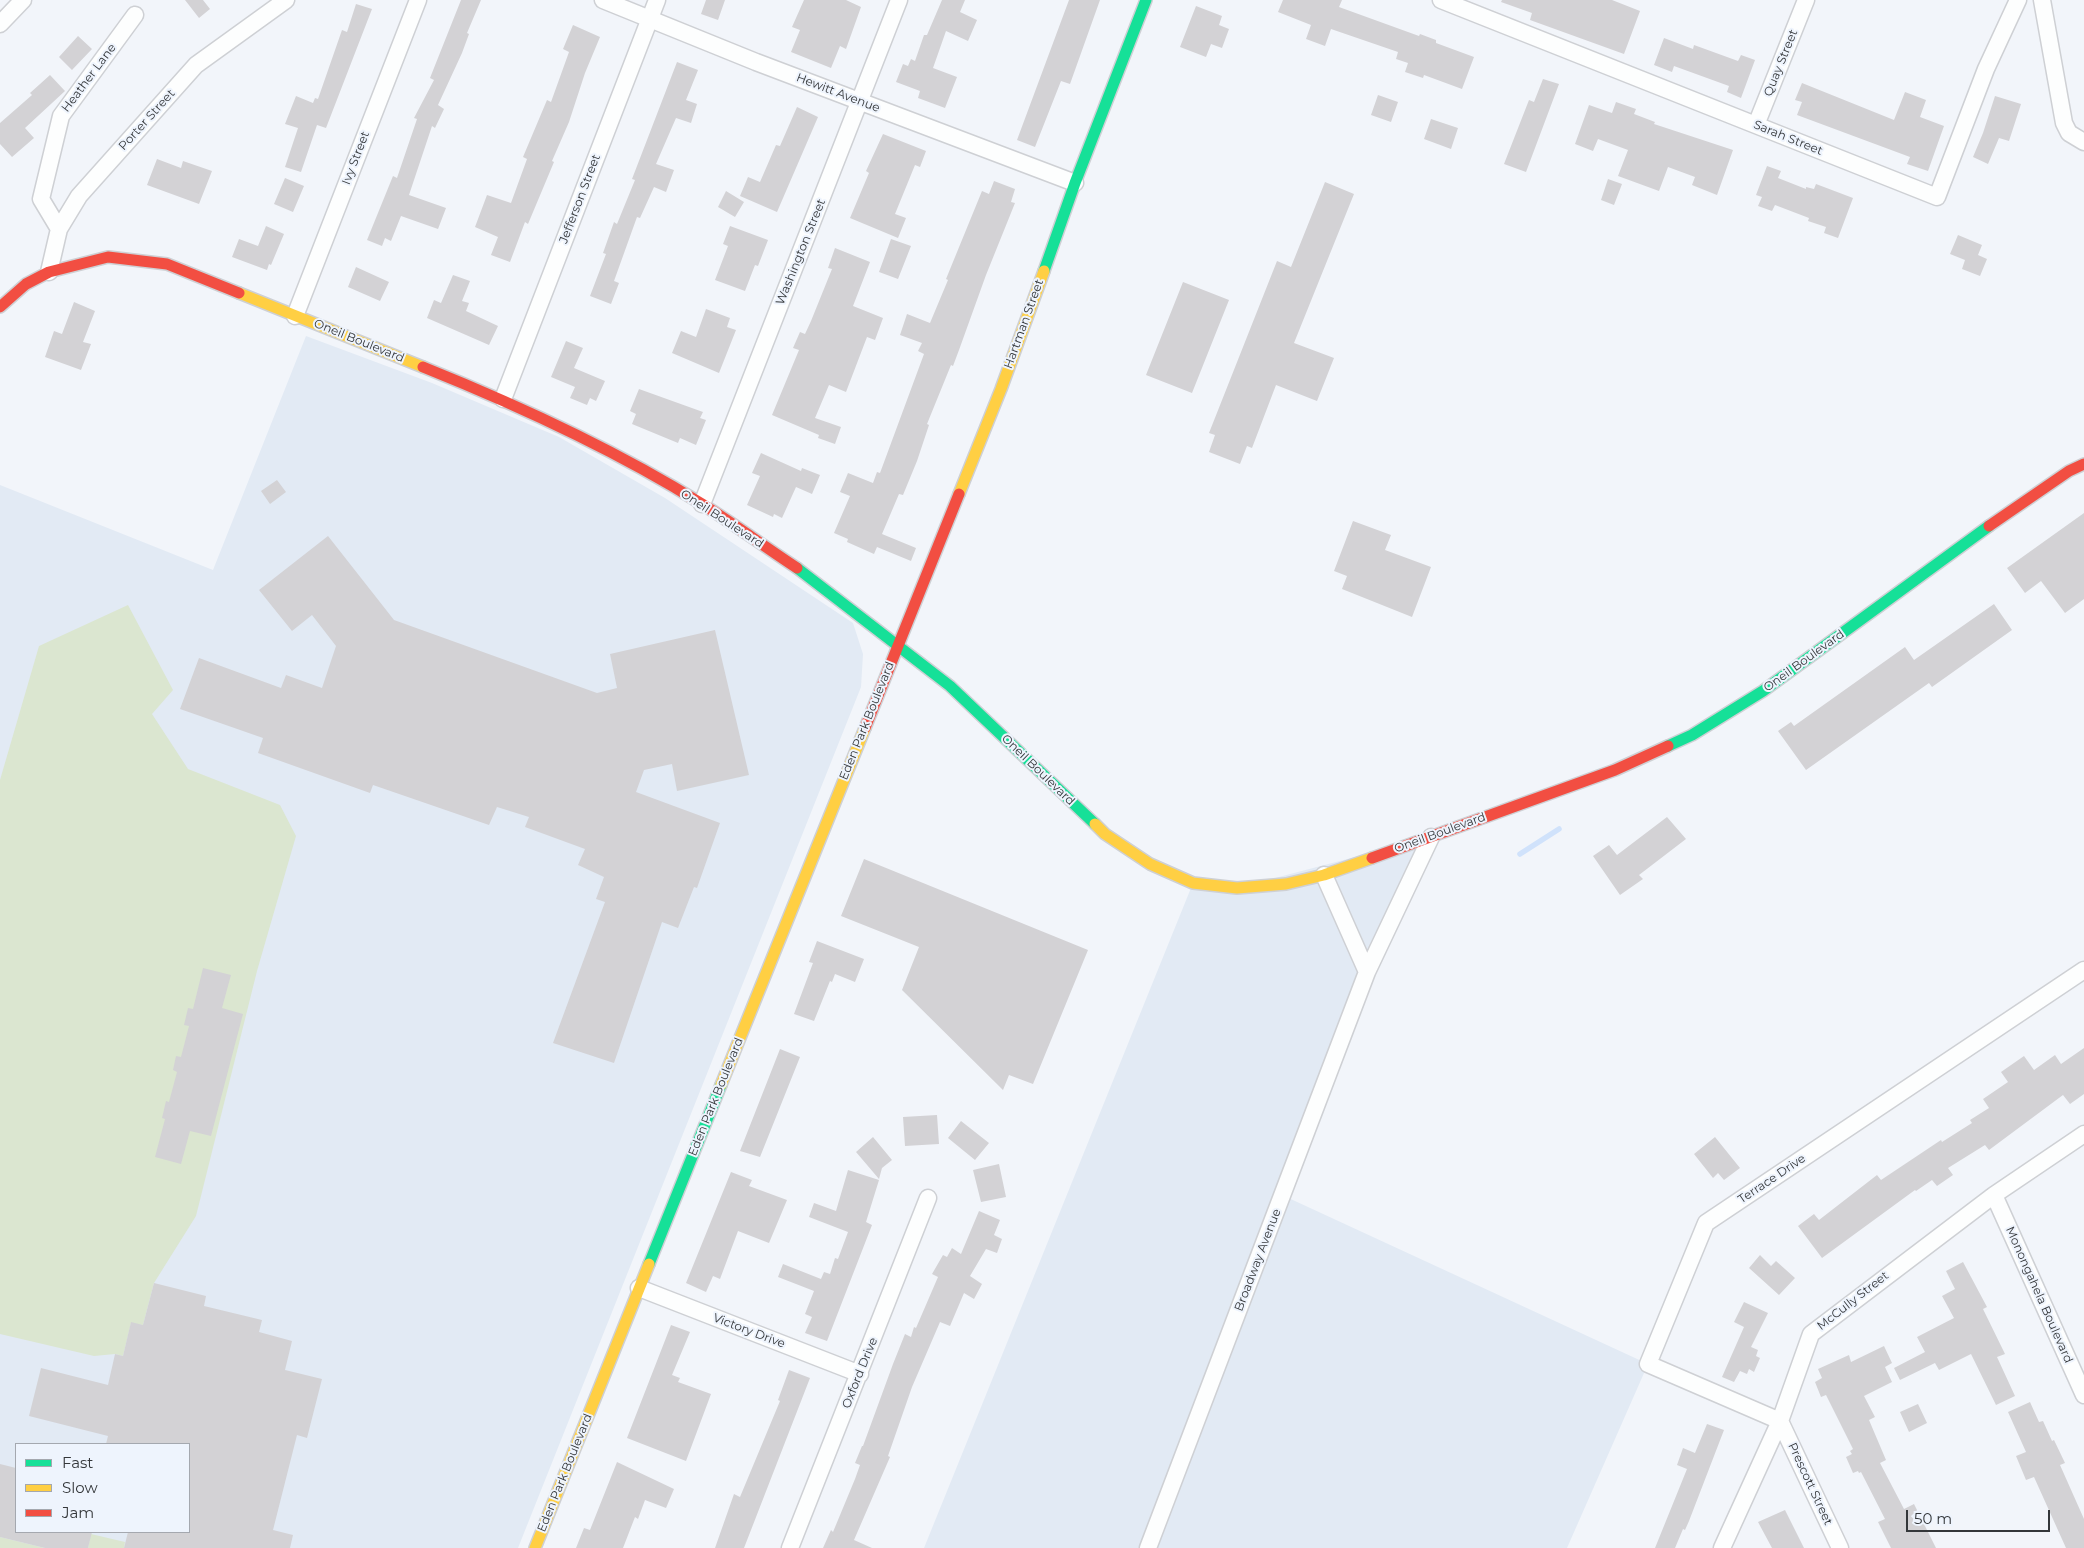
<!DOCTYPE html>
<html>
<head>
<meta charset="utf-8">
<style>
	body { margin:0 }
	#map { position:relative; width:2084px; height:1548px; overflow:hidden; background:#f2f5fa; font-family:Montserrat,sans-serif }
	canvas { display:block }
	.legend { position:absolute; left:15px; top:1443px; width:175px; height:90px; box-sizing:border-box; background:#eef4fd; border:1px solid #a4a8af; margin:0; padding:6px 9px; list-style:none; font-size:15px; color:#34373a }
	.legend li { display:flex; align-items:center; gap:10px; height:25px }
	.legend b { width:25px; border:1px solid #a4a8af }
	.scale { position:absolute; left:1906px; top:1510px; width:144px; height:22px; box-sizing:border-box; border:2px solid #34373a; border-top:0; padding-left:6px; font-size:15px; line-height:18px; white-space:nowrap; color:#34373a; -webkit-text-stroke:4px #eef4fd; paint-order:stroke }
</style>
</head>
<body>
<div id="map">
<canvas width="2084" height="1548"></canvas>
<ul class="legend">
<li><b style="height:6px;background:#16e098"></b>Fast</li>
<li><b style="height:6px;background:#ffcf43"></b>Slow</li>
<li><b style="height:6px;background:#f24e42"></b>Jam</li>
</ul>
<div class="scale">50 m</div>
</div>
<script>
const g = document.querySelector('canvas').getContext('2d');
g.lineJoin = 'round';
function paint(path, color) { g.fillStyle = color; g.fill(path, 'evenodd'); }
function stroke(path, color, width, dash) { g.strokeStyle = color; g.lineWidth = width; g.lineCap = dash ? 'butt' : 'round'; g.setLineDash(dash || []); g.stroke(path); }
function drawText(font, color, halo, rows, align = 'center') {
  g.font = font + ' Montserrat,sans-serif'; g.lineWidth = 4; g.setLineDash([]); g.textBaseline = 'middle'; g.strokeStyle = halo; g.fillStyle = color; for (const [text, x, y, turn = 0] of rows) {
    g.save(); g.translate(x, y); g.rotate((+turn || 0) * Math.PI / 180); g.textAlign = isNaN(turn) ? turn : align; if (halo) g.strokeText(text, 0, 0); g.fillText(text, 0, 0); g.restore();
  }
}
paint(new Path2D(`
	M306,336L432,383L559,437L665,498L853,623L863,654L861,687L518,1548H0V485L213,570ZM16,1444H189V1532H16Z
	M1431,837L1282,1195L1648,1364L1567,1548H924L1193,883L1237,888Z`), '#e2eaf4');
paint(new Path2D(`
	M128,605L173,690L152,714L188,769L280,805L296,836L257,971L196,1216L154,1283L143,1325L131,1323L123,1356L115,1354L94,1356L0,1334V780L39,646Z
	M91,1534L125,1542L124,1548H88Z
	M0,1537L45,1548H0Z`), '#dbe6d0');
stroke(new Path2D(`
	M1520,854L1559,829`), '#d0e2fb', 5.5);
paint(new Path2D(`
	M185,0H203L210,9L199,18Z
	M461,0H481L467,33L469,34L462,53L438,105L444,109L435,128L432,126L409,195L446,208L438,229L401,216L391,241L385,238L382,246L367,240L393,176L397,178L417,119L414,118L434,80L430,78Z
	M706,0H725L718,20L701,14Z
	M804,0H846L861,7L846,49L840,46L831,68L791,52L800,30L792,27Z
	M942,0H965L960,12L977,20L968,41L946,31L933,68L957,77L945,108L918,98L920,91L896,82L903,64L908,66L911,59L915,61L924,35H927Z
	M1069,0H1100L1070,84L1061,81L1035,147L1017,140Z
	M1283,0H1342L1339,7L1419,36L1420,34L1436,40V43L1474,57L1462,89L1424,75L1423,78L1405,72L1408,63L1396,59L1398,52L1331,29L1325,46L1306,39L1311,25L1278,12Z
	M1502,0H1612L1640,11L1624,54L1530,20L1532,13L1501,2Z
	M356,4L372,9L326,128L317,125L301,172L285,167L298,128L285,124L296,96L313,103L315,98L318,99L342,30L347,32Z
	M1196,6L1222,16L1219,25L1229,29L1222,48L1211,44L1206,57L1180,47Z
	M573,25L600,37L585,73L569,122L552,161L554,162L528,224L525,222L510,262L491,255L498,237L475,227L487,195L511,203L527,159L523,157L547,100L551,102L569,52L563,49Z
	M78,36L92,49L72,70L59,57Z
	M1664,38L1693,49L1694,45L1738,61L1741,55L1755,60L1741,98L1727,92L1729,86L1674,66L1672,72L1654,65Z
	M677,62L698,70L686,100L697,104L691,123L676,118L656,164L674,170L666,192L654,187L640,218L637,217L614,281L619,283L611,304L590,296L606,254L603,253L614,222L617,224L635,180L632,179Z
	M50,75L65,91L25,128L34,138L12,157L0,144V123L32,95L30,93Z
	M1543,79L1559,84L1526,172L1504,164L1529,100L1534,102Z
	M1802,83L1894,120L1905,92L1926,100L1920,117L1944,126L1928,171L1907,164L1910,157L1797,115L1802,102L1795,100Z
	M1378,95L1398,102L1391,122L1371,115Z
	M1995,96L2021,104L2009,141L1999,138L1988,164L1973,157L1983,133Z
	M1616,102L1636,109L1634,114L1655,122L1654,124L1733,150L1717,195L1692,185L1695,177L1668,167L1659,191L1618,176L1628,150L1598,139L1593,151L1575,144L1589,105L1612,113Z
	M797,107L818,117L777,212L740,196L748,177L760,182L776,145L780,146Z
	M1431,119L1458,128L1451,149L1424,139Z
	M883,134L926,151L920,167L915,165L895,214L906,218L898,238L850,218L869,173L866,171Z
	M157,159L181,168L183,161L212,171L199,204L147,185Z
	M1767,166L1781,171L1778,178L1806,189V187L1814,189L1816,184L1853,198L1838,238L1824,233L1826,227L1808,221L1809,218L1775,205L1772,211L1758,206L1762,197L1756,195Z
	M285,178L304,186L293,212L274,204Z
	M1608,179L1622,184L1614,205L1601,200Z
	M994,181L1015,189L1011,202L1015,203L986,275L959,350L953,366L951,365L927,424L929,425L917,461L903,495L899,494L882,534L916,548L911,561L877,547L874,554L847,542L848,539L834,533L850,496L840,492L848,473L873,483L877,472L880,473L924,354L918,351L922,343L900,335L907,314L930,323L948,280L946,279L982,191L989,194Z
	M1325,182L1354,194L1294,343L1334,358L1317,401L1276,385L1252,448L1247,446L1240,464L1209,452L1215,435L1209,433L1277,261L1291,267Z
	M726,191L744,202L735,217L718,207Z
	M266,226L284,234L271,265L269,264L267,270L232,257L239,239L258,246Z
	M730,226L768,240L758,266L755,265L745,291L715,280L728,246L723,244Z
	M1958,235L1982,245L1978,255L1987,259L1980,276L1962,269L1965,260L1950,254Z
	M891,239L911,246L898,279L879,272Z
	M835,248L870,262L853,306L883,318L875,340L867,337L846,392L829,385L815,418L841,427L835,444L818,438L819,435L772,415L799,350L793,348L800,332L805,334L811,321L832,269L828,268Z
	M356,267L389,282L380,301L348,287Z
	M453,275L470,281L462,301L469,303L466,311L498,326L489,345L427,318L434,300L441,303Z
	M1183,282L1229,300L1192,393L1146,375Z
	M74,302L95,311L83,342L91,344L81,370L45,357L54,331L62,334Z
	M706,309L730,318L727,327L736,330L719,373L672,353L681,331L696,337Z
	M566,341L583,348L574,368L605,381L596,401L590,398L587,405L570,398L575,387L551,377Z
	M639,389L703,412L700,418L706,420L696,445L680,438L678,443L632,424L636,414L630,411Z
	M761,453L801,471L802,468L820,475L812,494L796,487L782,518L774,514L773,517L747,505L760,476L752,473Z
	M277,480L286,492L270,504L261,491Z
	M2084,513V599L2065,613L2041,581L2025,593L2007,568Z
	M1353,521L1391,535L1385,550L1431,567L1412,617L1342,589L1347,576L1334,571Z
	M328,536L394,620L597,693L617,688L610,654L715,630L749,775L677,791L672,764L644,770L636,792L720,823L697,888L694,887L678,928L662,922L614,1063L553,1043L605,902L596,899L604,877L578,865L585,849L525,827L529,817L497,807L489,825L373,785L370,793L258,753L263,738L180,709L199,658L281,688L286,675L322,688L336,646L312,615L292,631L259,590Z
	M1994,604L2012,630L1932,687L1929,683L1806,770L1778,731L1791,722L1794,726L1905,647L1914,660Z
	M1667,817L1686,839L1639,875L1643,879L1620,895L1593,856L1609,845L1617,855Z
	M864,859L1088,950L1033,1084L1009,1075L1003,1090L902,990L919,947L841,916Z
	M817,941L864,959L855,982L835,974L832,982L830,981L814,1021L794,1014L813,963L809,962Z
	M203,968L231,975L222,1008L243,1014L211,1136L190,1131L181,1164L155,1157L165,1119L162,1118L166,1101L169,1102L177,1072L173,1070L176,1056L181,1057L189,1026L184,1025L188,1008L193,1009Z
	M2084,1048V1094L2070,1104L2063,1095L1989,1150L1985,1145L1948,1168L1953,1175L1937,1186L1932,1180L1916,1191L1915,1190L1822,1258L1798,1226L1814,1214L1819,1220L1877,1175L1881,1180L1941,1140L1942,1142L1972,1123L1970,1120L1989,1108L1983,1099L2008,1082L2001,1072L2024,1056L2034,1070L2055,1055L2061,1064Z
	M780,1049L800,1057L760,1157L740,1151Z
	M937,1115L939,1144L905,1146L903,1117Z
	M961,1121L989,1143L975,1160L948,1138Z
	M873,1137L892,1160L882,1168L879,1179L856,1152Z
	M1715,1137L1740,1168L1724,1180L1718,1173L1713,1178L1694,1154Z
	M999,1164L1006,1197L981,1202L973,1170Z
	M848,1170L879,1180L866,1222L872,1225L827,1341L805,1333L812,1317L805,1314L814,1291L778,1277L783,1264L821,1279L824,1272L830,1274L835,1258L838,1259L848,1232L809,1217L814,1203L836,1211Z
	M731,1172L752,1180L749,1186L787,1200L769,1243L738,1231L720,1279L713,1276L706,1292L686,1283Z
	M979,1211L1000,1220L994,1235L1002,1239L997,1253L986,1249L970,1276L982,1284L974,1299L964,1293L950,1326L940,1322L912,1387L888,1456L890,1457L854,1540L872,1548H823L831,1530L833,1532L855,1479L860,1465L855,1463L862,1446H863L893,1364L905,1334L911,1337L914,1327L916,1328L938,1277L932,1274L943,1255L947,1257L952,1248L961,1254Z
	M1760,1255L1771,1266L1776,1261L1795,1278L1779,1295L1749,1268Z
	M1963,1262L1987,1307L1983,1309L2005,1354L1997,1357L2015,1396L1996,1405L1971,1354L1939,1370L1935,1363L1900,1380L1894,1368L1925,1352L1917,1337L1954,1318L1942,1296L1955,1289L1946,1271Z
	M154,1283L206,1296L204,1306L262,1320L259,1332L292,1341L285,1370L322,1379L307,1438L297,1435L273,1530L293,1535L290,1548H124L128,1532H189V1444H106L108,1436L29,1416L41,1368L108,1385L115,1354L123,1356L131,1322L143,1325Z
	M1744,1302L1768,1313L1751,1347L1758,1350L1756,1356L1760,1358L1754,1372L1749,1369L1747,1374L1740,1371L1734,1382L1722,1377L1744,1327L1734,1322Z
	M671,1325L690,1332L672,1375L680,1378L678,1382L711,1394L686,1461L627,1438Z
	M1884,1346L1892,1363L1885,1367L1892,1382L1864,1396L1875,1417L1869,1420L1886,1460L1880,1463L1904,1509L1914,1504L1936,1548H1891L1878,1522L1885,1519L1861,1472L1859,1473L1858,1471L1853,1473L1846,1457L1852,1454L1850,1451L1853,1449L1826,1395L1821,1397L1815,1382L1822,1378L1818,1369L1849,1355L1851,1362Z
	M789,1370L810,1378L744,1548H715L734,1494L740,1497L780,1401L778,1400Z
	M2030,1402L2039,1422L2043,1421L2052,1441L2054,1440L2065,1463L2060,1465L2084,1519V1548H2066L2034,1477L2026,1480L2016,1456L2026,1452L2008,1412Z
	M1918,1404L1927,1423L1909,1432L1900,1412Z
	M1707,1424L1724,1430L1689,1521L1685,1530L1683,1529L1675,1548H1655L1687,1469L1677,1465L1683,1448L1695,1453Z
	M617,1462L674,1489L666,1508L645,1500L638,1519L635,1517L623,1548H576L584,1528L590,1530Z
	M0,1464L16,1468V1532H92L88,1548H45L0,1537Z
	M1785,1510L1804,1548H1772L1758,1522Z`), '#d3d2d5');
const street = new Path2D(`
	M603,0L756,62L1075,183
	M1441,0L1937,197L1986,69L2018,0
	M2042,0L2064,123L2069,133L2084,142
	M0,24L23,0
	M1756,125L1806,0
	M59,229L41,199L61,116L135,15
	M49,272L59,229L79,196L196,65L286,0
	M295,316L418,0
	M503,399L657,0
	M702,504L899,0
	M1324,875L1367,972
	M1994,1195L2084,1395
	M639,1288L860,1374
	M790,1548L928,1198
	M1148,1548L1367,972L1431,837
	M1722,1548L1780,1421L1811,1334L1994,1195L2084,1134
	M1840,1548L1780,1421L1648,1364L1706,1223L2084,970`);
const fast = new Path2D(`
	M1044,271L1075,183L1146,0
	M797,568L950,686L1095,824
	M1668,746L1692,735L1763,691L1989,526
	M649,1264L721,1085`);
const slow = new Path2D(`
	M239,293L423,367
	M959,494L1001,389L1044,271
	M1095,824L1105,834L1150,864L1193,883L1237,888L1286,884L1324,875L1372,858
	M721,1085L865,728
	M535,1548L649,1264`);
const jam = new Path2D(`
	M0,307L26,284L49,272L108,257L167,264L239,293
	M423,367C520,406 614,449 702,504C734,524 765,547 797,568
	M1989,526L2069,471L2084,464
	M865,728L959,494
	M1372,858L1615,770L1668,746`);
stroke(street, '#ced0d4', 19);
stroke(fast, '#ced0d4', 14);
stroke(slow, '#ced0d4', 14);
stroke(jam, '#ced0d4', 14);
stroke(street, '#fdfefe', 16);
stroke(fast, '#16e098', 11);
stroke(slow, '#ffcf43', 11);
stroke(jam, '#f24e42', 11);
drawText('12px', '#34373a', '#eef4fd', [
	["Quay Street",1781,63,-68],
	["Heather Lane",89,78,-53],
	["Hewitt Avenue",838,93,21],
	["Porter Street",147,120,-48],
	["Sarah Street",1788,138,22],
	["Ivy Street",356,158,-69],
	["Jefferson Street",580,199,-69],
	["Washington Street",801,252,-68],
	["Hartman Street",1024,324,-70],
	["Oneil Boulevard",359,341,22],
	["Oneil Boulevard",722,519,33],
	["Oneil Boulevard",1804,661,-36],
	["Eden Park Boulevard",867,721,-68],
	["Oneil Boulevard",1038,770,44],
	["Oneil Boulevard",1440,833,-20],
	["Eden Park Boulevard",716,1097,-68],
	["Terrace Drive",1772,1179,-34],
	["Broadway Avenue",1258,1260,-69],
	["Monongahela Boulevard",2039,1295,66],
	["McCully Street",1853,1301,-38],
	["Victory Drive",749,1331,21],
	["Oxford Drive",860,1373,-68],
	["Eden Park Boulevard",565,1473,-68],
	["Prescott Street",1810,1484,65]
]);
</script>
</body>
</html>
